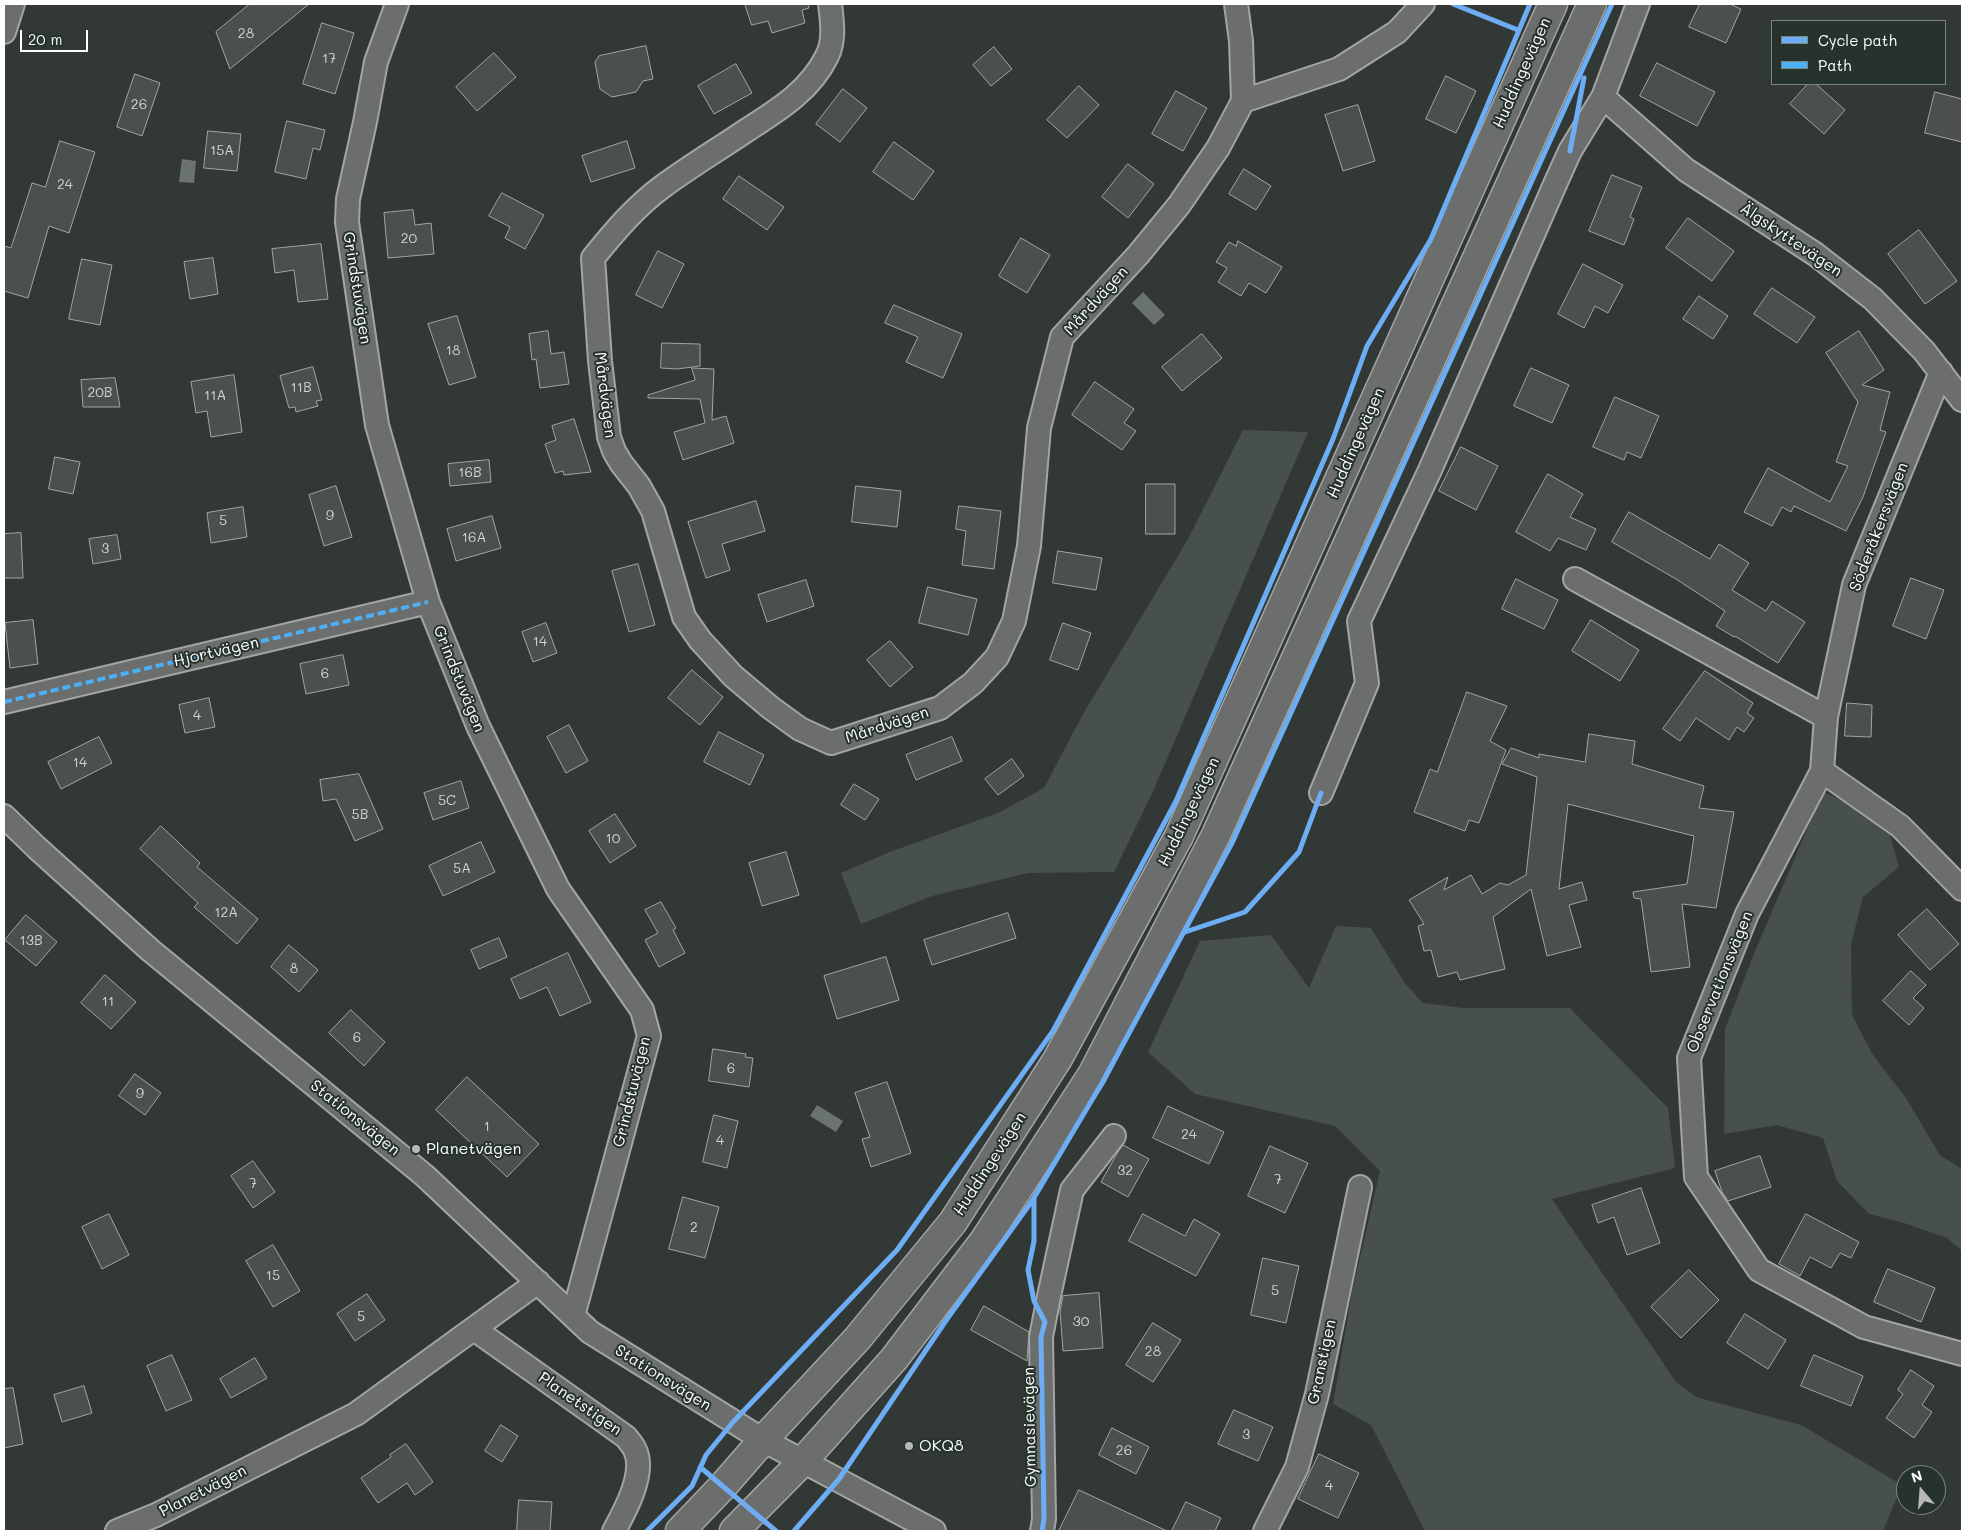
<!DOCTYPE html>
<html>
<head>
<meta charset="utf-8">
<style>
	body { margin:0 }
	#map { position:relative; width:1966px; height:1535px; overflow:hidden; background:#323835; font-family:Mali,sans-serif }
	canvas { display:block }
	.frame { position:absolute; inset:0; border:5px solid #fff; pointer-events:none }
	.legend { position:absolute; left:1771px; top:20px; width:175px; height:65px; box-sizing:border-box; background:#26332d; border:1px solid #7d8581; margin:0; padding:6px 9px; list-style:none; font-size:15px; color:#fff }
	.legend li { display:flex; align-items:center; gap:10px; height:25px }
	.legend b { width:25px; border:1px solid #7d8581 }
	.north { position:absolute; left:1896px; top:1465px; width:50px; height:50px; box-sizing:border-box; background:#26332d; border:1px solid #7d8581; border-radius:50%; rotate:342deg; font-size:14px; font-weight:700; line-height:20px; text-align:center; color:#fff }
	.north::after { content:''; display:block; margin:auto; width:18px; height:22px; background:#b7b9b8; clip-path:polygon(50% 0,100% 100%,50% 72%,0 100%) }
	.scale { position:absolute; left:20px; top:30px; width:68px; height:22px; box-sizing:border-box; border:2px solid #fff; border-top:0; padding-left:6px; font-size:15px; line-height:18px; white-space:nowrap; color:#fff; -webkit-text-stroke:4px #26332d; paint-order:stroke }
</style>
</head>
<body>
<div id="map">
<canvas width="1966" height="1535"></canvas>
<div class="frame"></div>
<ul class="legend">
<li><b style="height:6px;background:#6dadf4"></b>Cycle path</li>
<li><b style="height:6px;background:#4cb0f7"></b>Path</li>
</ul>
<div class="north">N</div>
<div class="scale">20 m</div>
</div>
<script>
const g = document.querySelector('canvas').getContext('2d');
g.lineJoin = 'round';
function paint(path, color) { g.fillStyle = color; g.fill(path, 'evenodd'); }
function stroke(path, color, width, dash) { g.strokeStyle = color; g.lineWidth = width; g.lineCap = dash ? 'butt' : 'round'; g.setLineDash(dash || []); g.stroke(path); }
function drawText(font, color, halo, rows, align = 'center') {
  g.font = font + ' Mali,sans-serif'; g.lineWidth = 4; g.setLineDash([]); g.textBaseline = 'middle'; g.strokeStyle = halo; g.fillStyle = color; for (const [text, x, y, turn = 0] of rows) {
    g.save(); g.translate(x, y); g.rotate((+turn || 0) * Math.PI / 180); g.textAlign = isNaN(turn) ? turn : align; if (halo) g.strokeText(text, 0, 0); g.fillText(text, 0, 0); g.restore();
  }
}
paint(new Path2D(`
	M1243,430L1308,432L1150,798L1114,872L1028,873L932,896L861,924L841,873L887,853L998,813L1044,788L1083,714L1188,539Z
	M1823,792L1846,802L1890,835L1899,867L1863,897L1851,944L1852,1015L1873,1055L1906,1098L1940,1155L1962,1169V1251L1947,1238L1901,1222L1869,1214L1837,1181L1823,1138L1777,1125L1724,1134L1725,1029L1753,956Z
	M1336,926L1371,928L1404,982L1423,1003L1464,1008H1570L1668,1108L1675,1168L1552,1199L1676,1382L1696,1397L1801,1425L1902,1485L1883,1531H1425L1371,1425L1333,1404L1352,1292L1380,1171L1335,1126L1195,1094L1148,1052L1200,941L1271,935L1309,988Z`), '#47504b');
paint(new Path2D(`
	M182,159L196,161L194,183L179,182Z
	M1143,292L1165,315L1154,325L1132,303Z
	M817,1105L843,1121L836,1132L810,1116Z`), '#6a736f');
const building = new Path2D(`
	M250,4H309L230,69L216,32Z
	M745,4H808L809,8L802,10L805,23L772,33L768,21L752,25Z
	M1700,4H1730L1741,9L1726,43L1689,27Z
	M322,23L354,33L335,94L303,84Z
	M646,46L653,79L643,81L636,92L612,97L600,89L595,62L599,56Z
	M994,47L1012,69L991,86L973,65Z
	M494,53L516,77L477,111L456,87Z
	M1657,63L1715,92L1697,126L1640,96Z
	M736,64L752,93L714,114L698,86Z
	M135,74L160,83L142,136L117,127Z
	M1446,76L1476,91L1456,133L1426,119Z
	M1808,84H1816L1845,110L1824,134L1790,104Z
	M1079,86L1099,105L1067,138L1047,120Z
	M843,89L867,108L840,142L816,124Z
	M1176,91L1207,108L1183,151L1152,134Z
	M1935,92L1962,99V142L1925,133Z
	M1358,105L1375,161L1343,171L1325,115Z
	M287,121L325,130L320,150L313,148L306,179L275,172Z
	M208,131L241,134L237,171L204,168Z
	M60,141L95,152L69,233L49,226L28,298L4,291V246L11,248L32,183L45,187Z
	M627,141L635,168L591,182L582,156Z
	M894,142L934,171L913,200L873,172Z
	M1128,164L1154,184L1128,218L1102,197Z
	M1244,169L1271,186L1256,210L1229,194Z
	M1612,175L1642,187L1630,217L1634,219L1624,245L1589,231Z
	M739,176L784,207L767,230L723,199Z
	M502,193L544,215L525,249L505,238L510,227L489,216Z
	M413,210L415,225L431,223L434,254L388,258L384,213Z
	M1688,218L1734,251L1712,281L1666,248Z
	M1919,230L1957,281L1925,304L1888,254Z
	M1021,238L1050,255L1027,293L999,276Z
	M1238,241L1282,267L1266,293L1249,283L1241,296L1218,282L1227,268L1216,262L1229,242L1236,246Z
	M321,244L328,299L298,302L294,270L275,273L272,249Z
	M658,251L684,264L662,308L636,295Z
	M213,258L218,294L190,299L184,262Z
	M82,259L112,265L100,325L69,319Z
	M1583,264L1623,285L1608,313L1595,306L1584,328L1558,314Z
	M1772,288L1815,317L1797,343L1754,314Z
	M1699,296L1728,316L1713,339L1683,319Z
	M894,305L962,334L943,378L906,362L918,337L885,323Z
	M457,316L476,377L449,385L428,324Z
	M548,331L551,354L564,352L569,384L540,388L536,359L532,360L529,334Z
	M1859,331L1884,370L1862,385L1890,392L1880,430L1886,432L1863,497L1846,531L1794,506L1791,512L1782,507L1772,526L1744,512L1768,468L1830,502L1848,466L1836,462L1858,402L1826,353Z
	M1202,334L1222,358L1182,391L1162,367Z
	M662,343L700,344V366L677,369L661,368Z
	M313,367L322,400L316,401L318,406L296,412L295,407L289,408L280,376Z
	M692,368L714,369L712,420L726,416L734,443L683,460L674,432L705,423L700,399L648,398V395L695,380Z
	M1531,368L1569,385L1552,423L1514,406Z
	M234,375L242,432L211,437L207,411L196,413L191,382Z
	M115,378L120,407H83L81,380Z
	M1095,382L1134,409L1124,423L1136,431L1122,450L1072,415Z
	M1615,397L1659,416L1641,458L1627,452L1624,460L1593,447Z
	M574,419L591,472L564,475L563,471L555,473L545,444L556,440L552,426Z
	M1461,447L1498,466L1476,510L1439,491Z
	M55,457L80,462L73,494L49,489Z
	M489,460L491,482L450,486L448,464Z
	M1548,474L1583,494L1570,517L1596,529L1586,550L1558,538L1550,551L1516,532Z
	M1146,484H1175V534H1146Z
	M336,486L352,537L324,546L309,495Z
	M856,486L901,491L897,527L852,522Z
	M756,501L765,531L722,544L730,570L706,578L688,522Z
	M959,506L1001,511L994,569L962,565L966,531L956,529Z
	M243,507L247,537L211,543L207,513Z
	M1629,512L1710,559L1719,544L1749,563L1732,590L1766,611L1772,601L1805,622L1778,663L1735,636L1734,637L1716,626L1725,611L1676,579L1612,542Z
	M492,516L501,548L456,561L447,529Z
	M21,533L23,578H4V534Z
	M117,535L121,559L93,564L89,539Z
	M1058,551L1102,558L1096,590L1053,583Z
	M638,564L655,625L629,632L612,571Z
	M1911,578L1944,590L1926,639L1893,626Z
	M1516,579L1558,600L1544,629L1502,609Z
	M806,580L814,606L767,622L758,595Z
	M928,587L977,599L968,635L919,623Z
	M33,620L38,664L10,668L5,623Z
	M1591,620L1639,650L1620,681L1572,651Z
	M546,623L557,653L533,662L522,632Z
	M1063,623L1091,633L1078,670L1050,660Z
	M890,641L913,667L890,687L867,660Z
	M343,655L349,685L306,694L300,664Z
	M692,670L723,697L700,725L668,698Z
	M1705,671L1753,703L1747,713L1754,718L1744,732L1737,727L1729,740L1696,718L1680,741L1663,729Z
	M1467,692L1507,706L1490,741L1506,750L1479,823L1469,820L1465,831L1414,812L1430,769L1437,772Z
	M209,698L215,727L185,733L179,705Z
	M1847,703L1872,705L1871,737L1845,736Z
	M569,725L588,761L566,773L547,737Z
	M719,732L764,755L750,785L704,762Z
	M1589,734L1635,741L1632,764L1704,786L1699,808L1734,812L1716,908L1682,904L1690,967L1651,972L1641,899L1634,898L1633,892L1687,884L1694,836L1568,804L1559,889L1582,882L1587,900L1569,905L1581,947L1547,956L1531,889L1493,917L1505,969L1460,980L1457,972L1438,977L1431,950L1424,951L1418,926L1424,924L1409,900L1448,877L1444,890L1471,875L1482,894L1500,883L1508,885L1526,875L1537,777L1502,764L1511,748L1539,758V754L1585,762Z
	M99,737L112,763L61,789L48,762Z
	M952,737L962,761L916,780L906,755Z
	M1012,759L1024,776L998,795L985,779Z
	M359,774L383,829L355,841L336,799L323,801L320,780Z
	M461,781L469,808L433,820L424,793Z
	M854,784L879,799L865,820L841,805Z
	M615,814L636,846L610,863L589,831Z
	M161,826L200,863L197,867L258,919L237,944L194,907L198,903L140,849Z
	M481,842L495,872L443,896L429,866Z
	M786,852L799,895L762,906L749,863Z
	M661,902L676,928L673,930L685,953L659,967L645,940L658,933L645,910Z
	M1927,909L1959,944L1930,970L1898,935Z
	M1008,913L1016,938L932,965L924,940Z
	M26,915L57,942L36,966L5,940Z
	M499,938L507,957L479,969L471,950Z
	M289,945L318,970L299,992L271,967Z
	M568,953L591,1002L560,1016L547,987L520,999L511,979Z
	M886,957L899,1000L837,1019L824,976Z
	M1911,971L1926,985L1913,998L1924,1008L1909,1025L1883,1001Z
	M105,975L136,1002L111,1029L81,1003Z
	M351,1010L385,1042L364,1066L329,1033Z
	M713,1049L746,1054L745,1057L753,1058L749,1087L709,1081Z
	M135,1074L161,1093L145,1115L119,1096Z
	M467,1077L539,1144L507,1177L436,1110Z
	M887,1082L911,1153L871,1167L862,1139L870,1137L855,1093Z
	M1168,1106L1224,1132L1209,1164L1153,1138Z
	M714,1115L738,1121L727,1168L703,1162Z
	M1123,1145L1149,1159L1128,1197L1101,1182L1115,1157Z
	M1270,1146L1308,1163L1285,1213L1248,1196Z
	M1760,1156L1771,1187L1728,1201L1722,1192L1715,1171Z
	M253,1161L275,1192L253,1208L231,1176Z
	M1641,1188L1660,1243L1627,1255L1614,1217L1598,1223L1592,1205Z
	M683,1197L719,1207L705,1258L669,1249Z
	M109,1214L129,1255L102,1269L82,1227Z
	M1143,1214L1185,1236L1194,1219L1220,1234L1196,1276L1129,1241Z
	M1806,1214L1859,1242L1851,1258L1840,1253L1831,1268L1810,1257L1800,1276L1779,1264Z
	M273,1245L300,1291L273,1307L246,1261Z
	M1263,1258L1299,1266L1286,1323L1251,1315Z
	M1888,1269L1935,1288L1921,1322L1874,1302Z
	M1689,1270L1719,1300L1681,1338L1651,1307Z
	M1099,1293L1103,1348L1063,1351L1060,1311L1063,1296Z
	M367,1294L385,1320L355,1341L337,1314Z
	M984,1306L1029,1332L1027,1361L971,1330Z
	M1745,1314L1786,1340L1768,1369L1727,1343Z
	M1153,1323L1181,1340L1153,1382L1126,1365Z
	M172,1355L192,1400L166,1411L147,1366Z
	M1814,1355L1863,1376L1851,1406L1801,1386Z
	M255,1358L267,1378L231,1398L220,1379Z
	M1911,1370L1934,1386L1922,1405L1932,1412L1914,1438L1886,1418L1903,1394L1898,1390Z
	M84,1386L92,1413L62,1422L54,1395Z
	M13,1388L23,1444L4,1448V1389Z
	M1234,1410L1273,1427L1258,1461L1218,1444Z
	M501,1425L518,1436L502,1462L485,1451Z
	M1112,1428L1149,1447L1136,1474L1099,1455Z
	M406,1444L433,1482L415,1495L407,1483L378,1503L361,1478L391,1457L390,1455Z
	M1319,1454L1359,1473L1338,1518L1298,1499Z
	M1079,1490L1167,1531H1059Z
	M519,1500L552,1502L550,1531H517Z
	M1186,1502L1221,1518L1215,1531H1172Z`);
paint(building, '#4b4f4d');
stroke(building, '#a3a5a4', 1);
const minor = new Path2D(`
	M397,4L376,62L365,122L348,199L347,222L377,425L428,602L478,726L558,889L642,1010L649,1036L573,1316
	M830,4C832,20 835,41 827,56C810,91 778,110 747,130C719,149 689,167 662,187C635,207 614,232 593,258L600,361L609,437L614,451L621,463L639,486L653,511L684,617L700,640L733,676L771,708L800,729L831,743L940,708L973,683L997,657L1014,621L1029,546L1039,428L1062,337L1138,255L1179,205L1218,148L1243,101L1339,69L1397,32L1423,4
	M1236,4L1241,41L1243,101
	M4,32L13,4
	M1603,97L1686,170L1815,254L1873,299L1924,351L1962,400
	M1941,372L1854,585L1826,717L1822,771L1900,826L1962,889
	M1575,579L1826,717
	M4,702L428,602
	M1822,771L1747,914L1689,1058L1696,1177L1759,1270L1864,1327L1962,1354
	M1321,793L1367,683L1359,621L1430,470L1556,182L1570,151L1603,97L1638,4
	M4,816L37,848L150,950L425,1176L590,1332L763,1440L934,1531
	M474,1329L626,1437C629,1441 633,1445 635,1450C646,1473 625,1511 614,1531
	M117,1531L156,1515L356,1414L538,1282
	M1042,1531L1044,1519L1041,1337L1049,1296L1072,1190L1114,1136
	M1265,1531L1297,1467L1317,1394L1360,1187`);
const major = new Path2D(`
	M680,1531L723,1486L763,1440L857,1339L953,1222L1057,1060L1179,836L1553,4
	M734,1531L803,1461L894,1359L984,1241L1092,1075L1216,835L1592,4`);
stroke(minor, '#a3a5a4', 26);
stroke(major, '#a3a5a4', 31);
stroke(minor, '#6b6e6d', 22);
stroke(major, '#6b6e6d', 28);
stroke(new Path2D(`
	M4,702L428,602`), '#4cb0f7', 4, [8, 4]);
stroke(new Path2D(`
	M1453,4L1518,30
	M1570,151L1584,78
	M1185,932L1245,912L1299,852L1321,793
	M1034,1198V1241L1028,1270L1034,1301L1045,1322L1041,1337L1044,1519L1042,1531
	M700,1467L776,1531
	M647,1531L692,1486L706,1455L733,1422L897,1250L1053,1031L1176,801L1333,439L1367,346L1431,239L1530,4
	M794,1531L839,1479L947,1319L1032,1201L1102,1083L1232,843L1612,4`), '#6dadf4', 5);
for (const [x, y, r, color] of [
	[416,1149,5,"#b7b9b8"],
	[909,1446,5,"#b7b9b8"]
]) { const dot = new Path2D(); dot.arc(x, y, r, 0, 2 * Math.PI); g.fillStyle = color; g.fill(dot); stroke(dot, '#26332d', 2); }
drawText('14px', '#d2d3d2', null, [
	["28",246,34],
	["17",329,59],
	["26",139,105],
	["15A",222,151],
	["24",65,185],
	["20",409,239],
	["18",453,351],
	["11B",301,388],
	["20B",100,393],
	["11A",215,396],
	["16B",470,473],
	["9",330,516],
	["5",223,521],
	["16A",474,538],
	["3",105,549],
	["14",540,642],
	["6",325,674],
	["4",197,716],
	["14",80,763],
	["5C",447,801],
	["5B",360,815],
	["10",613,839],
	["5A",462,869],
	["12A",226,913],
	["13B",31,941],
	["8",294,969],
	["11",108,1002],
	["6",357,1038],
	["6",731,1069],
	["9",140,1094],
	["1",487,1127],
	["24",1189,1135],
	["4",720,1141],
	["32",1125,1171],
	["7",1278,1180],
	["7",253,1184],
	["2",694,1228],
	["15",273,1276],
	["5",1275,1291],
	["5",361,1317],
	["30",1081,1322],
	["28",1153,1352],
	["3",1246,1435],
	["26",1124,1451],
	["4",1329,1486]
]);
drawText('16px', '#fff', '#26332d', [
	["Huddingevägen",1522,73,-66],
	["Älgskyttevägen",1791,240,34],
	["Grindstuvägen",357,288,81],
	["Mårdvägen",1096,301,-48],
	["Mårdvägen",605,395,83],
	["Huddingevägen",1356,443,-66],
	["Söderåkersvägen",1879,527,-69],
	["Hjortvägen",216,652,-13],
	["Grindstuvägen",459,679,68],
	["Mårdvägen",887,725,-18],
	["Huddingevägen",1189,812,-64],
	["Observationsvägen",1720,982,-68],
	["Grindstuvägen",632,1092,-76],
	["Stationsvägen",355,1118,39],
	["Huddingevägen",990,1164,-57],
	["Granstigen",1322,1362,-78],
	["Stationsvägen",663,1378,32],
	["Planetstigen",580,1404,35],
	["Gymnasievägen",1030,1427,-91],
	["Planetvägen",203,1491,-27]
]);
drawText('16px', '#fff', '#26332d', [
	["Planetvägen",426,1149],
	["OKQ8",919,1446]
], 'left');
</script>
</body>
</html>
